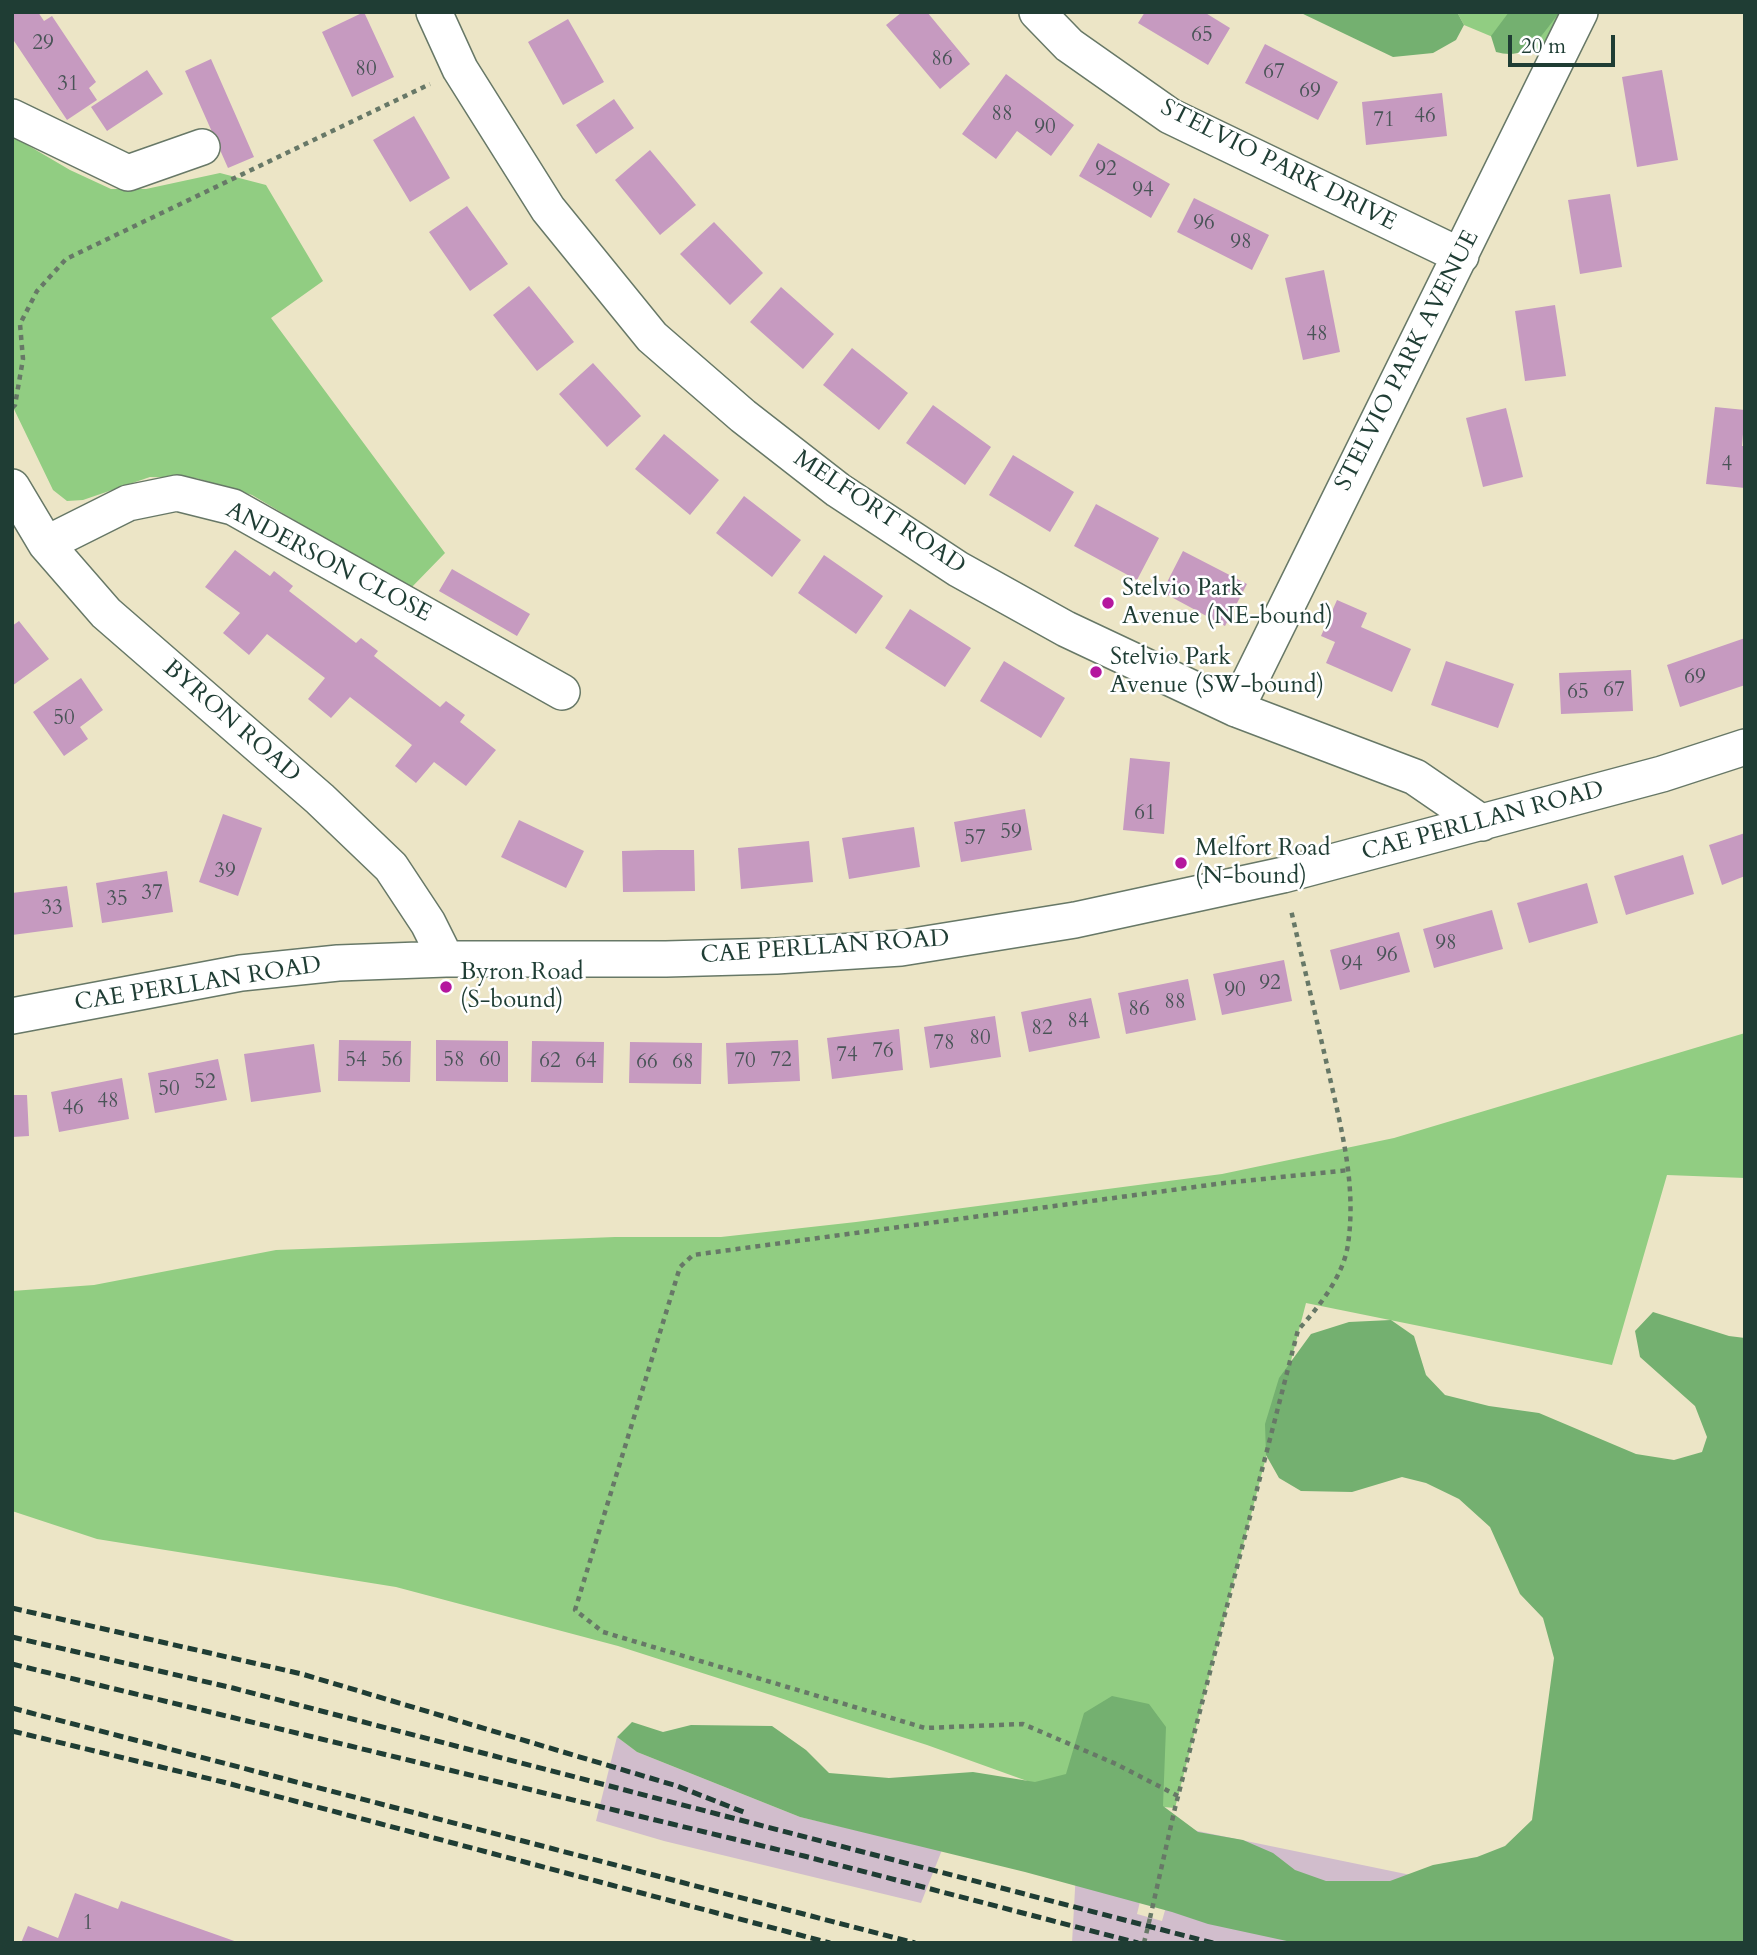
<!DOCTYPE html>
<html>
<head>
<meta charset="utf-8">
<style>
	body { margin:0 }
	#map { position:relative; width:1757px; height:1955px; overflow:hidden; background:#ece5c6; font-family:Cardo,serif }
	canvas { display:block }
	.frame { position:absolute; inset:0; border:14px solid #1f3d34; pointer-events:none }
	.scale { position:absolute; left:1508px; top:35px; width:107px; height:32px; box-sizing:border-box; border:4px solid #1f3d34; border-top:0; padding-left:9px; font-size:21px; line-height:24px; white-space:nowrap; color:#1f3d34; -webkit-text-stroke:5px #fff; paint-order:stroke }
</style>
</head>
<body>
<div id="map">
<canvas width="1757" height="1955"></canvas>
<div class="frame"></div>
<div class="scale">20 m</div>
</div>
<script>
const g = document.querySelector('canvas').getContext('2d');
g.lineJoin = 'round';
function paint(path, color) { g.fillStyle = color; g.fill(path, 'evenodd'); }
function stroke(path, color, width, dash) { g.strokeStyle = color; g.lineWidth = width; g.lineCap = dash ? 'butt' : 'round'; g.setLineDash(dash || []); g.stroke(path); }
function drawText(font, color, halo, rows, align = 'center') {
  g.font = font + ' Cardo,serif'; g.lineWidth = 5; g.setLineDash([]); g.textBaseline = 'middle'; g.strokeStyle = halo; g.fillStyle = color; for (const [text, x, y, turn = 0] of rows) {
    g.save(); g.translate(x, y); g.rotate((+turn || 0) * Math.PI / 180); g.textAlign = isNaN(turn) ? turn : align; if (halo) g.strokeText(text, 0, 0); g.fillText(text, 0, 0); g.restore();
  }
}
paint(new Path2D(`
	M617,1737L637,1752L800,1817L942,1850L921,1903L664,1841L596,1821Z
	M1080,1800L1159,1823L1137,1914L1162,1921L1188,1829L1585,1911L1716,1943H1072Z`), '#d1bdcc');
paint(new Path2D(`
	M1457,12H1580L1555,63L1464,25Z
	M12,136L70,170L111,189H146L220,173L266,185L323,281L271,318L445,553L410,589L252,495L196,478L150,477L83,500L67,501L53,490L12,405Z
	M1745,1033V1178L1667,1175L1612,1365L1306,1303L1175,1808L1080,1800L927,1745L618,1646L396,1587L97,1539L12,1511V1291L94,1285L276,1250L615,1237H721L856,1222L1222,1174L1394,1138Z`), '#91cd82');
paint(new Path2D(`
	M1299,12H1457L1464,25L1456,40L1433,53L1393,57Z
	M1509,12H1560C1540,36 1530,61 1496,52L1491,36Z
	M1653,1312L1729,1336L1745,1338V1943H1296L1208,1924L1172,1912L1025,1872L800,1817L637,1752L617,1737L632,1722L663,1732L691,1725L772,1726L806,1750L829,1773L889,1778L973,1772L1035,1782L1066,1774L1084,1713L1112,1696L1149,1704L1166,1727L1163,1806L1198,1832L1243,1840L1273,1853L1295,1870L1326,1881H1390L1433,1865L1477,1857L1505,1846L1532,1820L1554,1658L1543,1618L1520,1594L1490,1527L1459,1499L1426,1483L1402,1477L1352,1492L1301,1491L1279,1478L1266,1455L1265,1424L1279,1378L1311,1334L1349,1322L1391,1320L1414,1336L1426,1375L1445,1395L1489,1406L1539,1413L1636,1454L1674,1460L1702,1452L1707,1437L1695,1406L1640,1357L1635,1331Z`), '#74b070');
paint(new Path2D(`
	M12,12H38L44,21L52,16L96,82L89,88L97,100L67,120L12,38Z
	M364,12L394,77L352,97L322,32Z
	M902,12H927L970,64L940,89L886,25Z
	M1145,12H1204L1230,28L1208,65L1138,23Z
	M568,19L604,82L563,105L528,42Z
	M1265,44L1338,82L1318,120L1245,83Z
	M211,59L254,157L228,168L185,71Z
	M147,70L163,94L107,131L91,107Z
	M1662,70L1678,160L1637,167L1622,77Z
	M1006,74L1074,125L1051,156L1017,131L996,159L962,134Z
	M1442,93L1447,136L1366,145L1362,102Z
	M614,99L634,128L596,154L576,125Z
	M414,116L450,178L410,202L373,140Z
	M1098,143L1170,184L1151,218L1079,176Z
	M650,150L696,205L660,235L615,180Z
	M1610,194L1622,267L1580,274L1568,200Z
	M1194,198L1269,235L1252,270L1177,232Z
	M467,206L508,264L470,291L429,232Z
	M714,222L763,273L730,305L680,254Z
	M1324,270L1340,352L1303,360L1285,278Z
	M529,286L574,342L537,371L493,315Z
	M781,287L834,334L803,369L750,322Z
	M1555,305L1566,376L1525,381L1515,311Z
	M852,348L908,393L879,430L823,385Z
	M593,363L641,416L607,447L559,394Z
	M933,405L991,447L965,485L906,443Z
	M1715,407L1745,410L1742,446H1745V488L1706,484Z
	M1506,408L1523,477L1483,487L1466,418Z
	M664,434L719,480L690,515L635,469Z
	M1013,455L1074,492L1050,532L989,495Z
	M744,496L801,540L772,577L716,533Z
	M1096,504L1159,538L1137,580L1074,546Z
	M235,550L270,576L274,571L293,586L289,591L356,643L361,638L378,651L374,656L440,707L446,701L465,715L460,722L496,750L466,786L434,762L416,783L395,766L412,745L350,697L331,718L308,699L325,678L267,634L249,655L223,633L240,613L205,587Z
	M1183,551L1247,584L1225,626L1162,592Z
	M824,555L883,596L856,634L798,593Z
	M452,569L530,614L517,636L439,591Z
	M1337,600L1367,613L1361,627L1411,649L1392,692L1326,663L1335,642L1321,636Z
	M910,609L971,648L945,687L885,648Z
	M19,621L49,659L12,686V626Z
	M1745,638V685L1680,707L1667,665Z
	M1004,661L1065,698L1041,738L980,701Z
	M1446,661L1514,684L1498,728L1431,705Z
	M1631,670L1633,711L1561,714L1559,673Z
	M81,678L103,710L80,727L88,739L64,756L33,712Z
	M1130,758L1170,762L1164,834L1123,830Z
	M1025,809L1032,850L961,862L954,822Z
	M223,814L262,828L238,896L199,882Z
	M519,820L584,851L566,888L501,857Z
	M914,827L920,867L849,879L842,838Z
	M1745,833V876L1722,885L1709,845Z
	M809,841L813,882L741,889L738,848Z
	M658,850H694L695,891L623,892L622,851Z
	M1683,855L1694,894L1626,915L1614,876Z
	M167,871L173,912L102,923L96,883Z
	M1587,883L1598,923L1529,943L1517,903Z
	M67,886L73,927L12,935V893Z
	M1492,910L1503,949L1434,968L1423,929Z
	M1399,932L1410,972L1340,990L1330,950Z
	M1284,960L1292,1001L1222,1015L1213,974Z
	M1188,979L1196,1020L1126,1034L1118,993Z
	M1091,998L1100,1038L1029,1052L1021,1012Z
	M995,1016L1001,1057L930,1068L924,1027Z
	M899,1029L903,1070L832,1079L827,1038Z
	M339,1040L411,1041L410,1082L338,1081Z
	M436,1040L508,1041V1082L436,1081Z
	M798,1040L800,1081L728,1084L726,1043Z
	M532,1041L604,1042L603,1083L531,1082Z
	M630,1042L702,1043L701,1084L629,1083Z
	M314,1044L321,1092L251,1102L244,1054Z
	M218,1059L227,1100L155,1113L148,1073Z
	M122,1078L129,1119L59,1132L51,1092Z
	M12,1095H27L29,1136L12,1137Z
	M75,1893L118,1909L121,1901L240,1943H21L28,1926L58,1938Z`), '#c69ac0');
const street = new Path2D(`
	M434,12L460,69L548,209L652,337L743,416L838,490L958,569L1066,629L1236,709L1415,777L1482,823
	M1037,12L1069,45L1170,116L1461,256
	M12,117L128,173L202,147
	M12,487L46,544L106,613L320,799L391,867L428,923L446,959
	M46,544L128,503L177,493L233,507L562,692
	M1236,709L1580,12
	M12,1016L241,973L338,963L446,959H666L776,956L901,948L1075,920L1283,875L1662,774L1745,747`);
stroke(street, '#677867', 38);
stroke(new Path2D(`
	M12,408L15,405L23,359L20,324L37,291L66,259L430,84
	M1178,1796L1116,1764L1023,1724L925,1728L603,1632L575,1610L680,1267L693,1255L1224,1183L1349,1170
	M1150,1918L1175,1808L1298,1330C1319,1307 1344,1275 1348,1244C1357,1183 1340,1124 1327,1065C1315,1013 1303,962 1291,910`), '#677867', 4.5, [5, 5]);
stroke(street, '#fff', 35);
stroke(new Path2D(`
	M12,1608L302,1674L677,1786L746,1813
	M12,1637L233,1688L1213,1943
	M12,1664L804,1856L1138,1943
	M12,1708L915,1943
	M12,1731L223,1782L830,1943`), '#1f3d34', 5, [10, 5]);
stroke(new Path2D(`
	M1144,1943L1150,1918`), '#677867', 4.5, [5, 5]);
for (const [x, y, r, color] of [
	[1108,603,7,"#b5179e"],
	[1096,672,7,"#b5179e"],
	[1181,863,7,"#b5179e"],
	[446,987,7,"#b5179e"]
]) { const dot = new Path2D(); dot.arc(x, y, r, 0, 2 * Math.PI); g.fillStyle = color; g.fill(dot); stroke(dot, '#fff', 2.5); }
drawText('21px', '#495457', null, [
	["65",1202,36],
	["29",43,44],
	["86",942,60],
	["80",366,70],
	["67",1274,73],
	["31",68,85],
	["69",1310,92],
	["88",1002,115],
	["46",1425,117],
	["71",1384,121],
	["90",1045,128],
	["92",1106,170],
	["94",1143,191],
	["96",1204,224],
	["98",1241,243],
	["48",1317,335],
	["4",1727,465],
	["69",1695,678],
	["67",1614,691],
	["65",1578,693],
	["50",64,719],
	["61",1145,814],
	["59",1011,833],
	["57",975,839],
	["39",225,872],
	["37",152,894],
	["35",117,900],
	["33",52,909],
	["98",1446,944],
	["96",1387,956],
	["94",1352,965],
	["92",1270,984],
	["90",1235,991],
	["88",1175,1003],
	["86",1139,1010],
	["84",1078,1022],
	["82",1042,1029],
	["80",980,1039],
	["78",944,1044],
	["76",883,1052],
	["74",847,1056],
	["54",356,1061],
	["56",392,1061],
	["58",454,1061],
	["60",490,1061],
	["72",781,1061],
	["62",550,1062],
	["64",586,1062],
	["70",745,1062],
	["66",647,1063],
	["68",683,1063],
	["52",205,1083],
	["50",169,1090],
	["48",108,1102],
	["46",73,1109],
	["1",88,1924]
]);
drawText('24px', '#1f3d34', '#fff', [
	["STELVIO PARK DRIVE",1278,166,27],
	["STELVIO PARK AVENUE",1408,361,-63],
	["MELFORT ROAD",879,513,34],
	["ANDERSON CLOSE",328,563,28],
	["BYRON ROAD",231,722,41],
	["CAE PERLLAN ROAD",1483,822,-15],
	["CAE PERLLAN ROAD",825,948,-4],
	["CAE PERLLAN ROAD",198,985,-9]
]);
drawText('24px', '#1f3d34', '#fff', [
	["Stelvio Park",1122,589],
	["Avenue (NE-bound)",1122,617],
	["Stelvio Park",1110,658],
	["Avenue (SW-bound)",1110,686],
	["Melfort Road",1195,849],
	["(N-bound)",1195,877],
	["Byron Road",460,973],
	["(S-bound)",460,1001]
], 'left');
</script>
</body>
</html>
